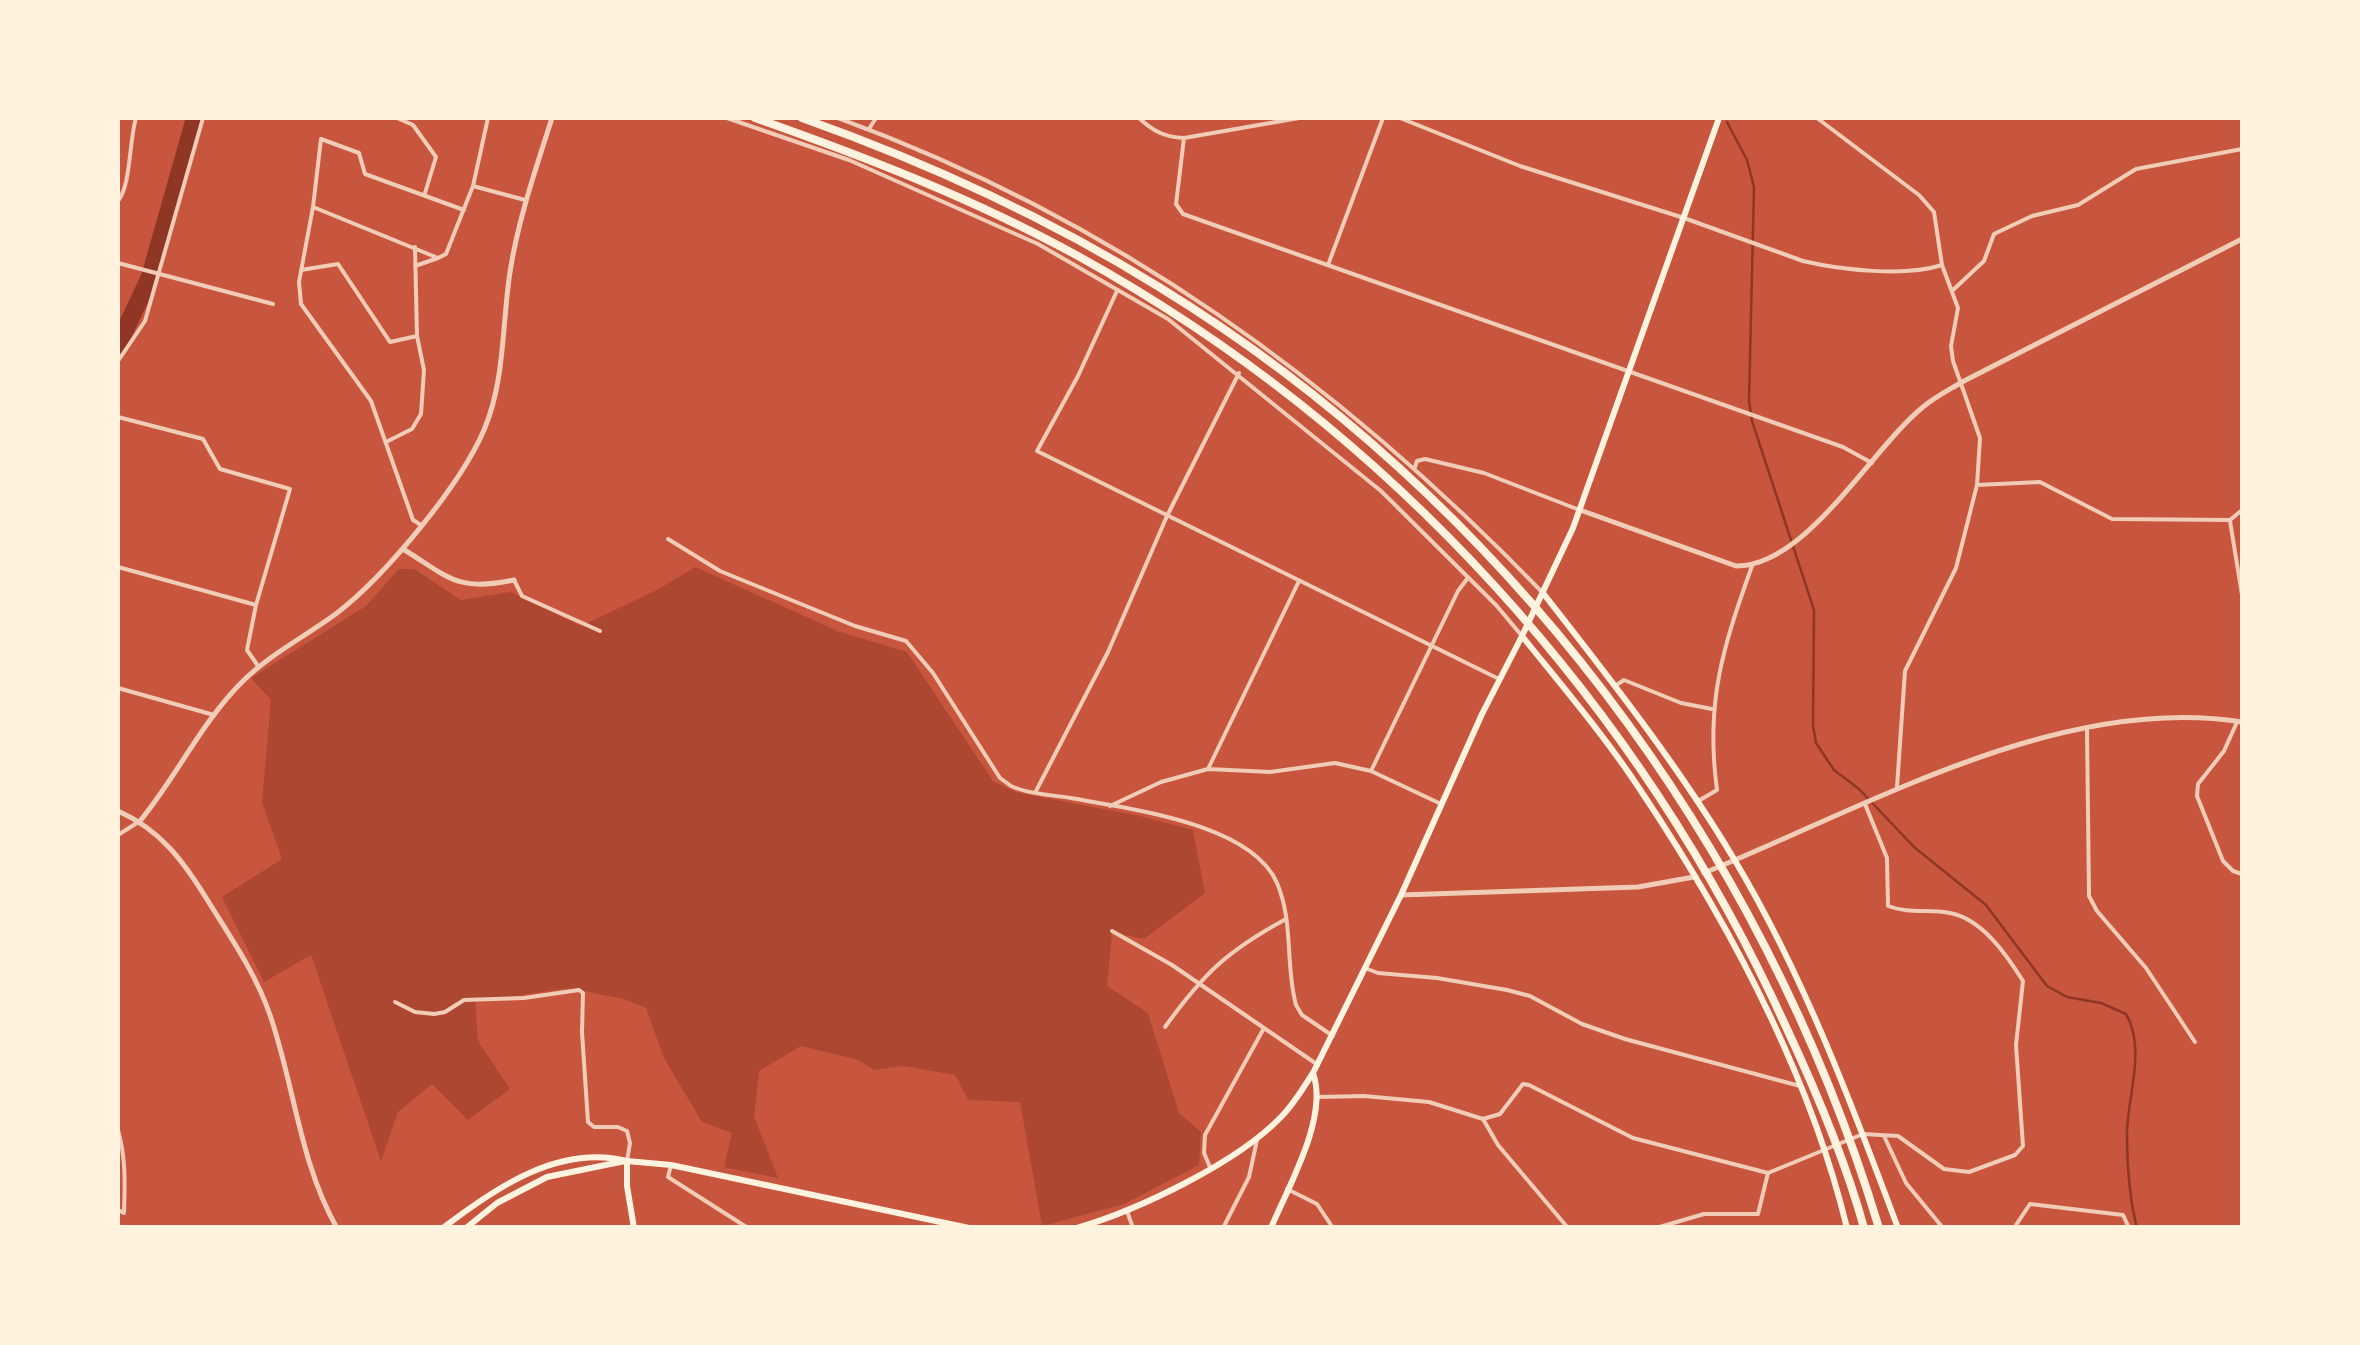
<!DOCTYPE html>
<html>
<head>
<meta charset="utf-8">
<style>
	body { margin:0 }
	#map { position:relative; width:2360px; height:1345px; overflow:hidden; background:#c8553d; font-family:Barlow,sans-serif }
	canvas { display:block }
	.frame { position:absolute; inset:0; border:120px solid #fff3e0; pointer-events:none }
</style>
</head>
<body>
<div id="map">
<canvas width="2360" height="1345"></canvas>
<div class="frame"></div>
</div>
<script>
const g = document.querySelector('canvas').getContext('2d');
g.lineJoin = 'round';
function paint(path, color) { g.fillStyle = color; g.fill(path, 'evenodd'); }
function stroke(path, color, width, dash) { g.strokeStyle = color; g.lineWidth = width; g.lineCap = dash ? 'butt' : 'round'; g.setLineDash(dash || []); g.stroke(path); }
paint(new Path2D(`
	M695,567L840,632L907,652L993,781L1015,792L1140,816L1193,830L1205,893L1144,939L1112,932L1107,986L1148,1013L1179,1113L1201,1132L1199,1165L1124,1204L1042,1226L1020,1102L968,1100L955,1075L903,1066L874,1070L858,1060L801,1046L759,1071L754,1116L778,1178L724,1167L732,1133L702,1122L665,1060L646,1008L624,999L568,988L475,1002L478,1041L510,1089L468,1120L432,1084L398,1112L381,1161L311,955L264,982L222,897L282,859L262,802L271,700L251,678L366,606L399,569H414L461,600L511,592L581,626L657,590Z`), '#ae4732');
stroke(new Path2D(`
	M1727,122L1747,160L1754,187L1749,401L1752,421L1814,610L1813,725L1816,743L1834,770L1859,789L1914,847L1986,905L2047,986L2067,997L2101,1003L2126,1014C2146,1048 2128,1095 2127,1132C2127,1163 2129,1197 2137,1228`), '#8f3625', 2.5);
stroke(new Path2D(`
	M118,345L150,277L195,118`), '#8f3625', 18);
stroke(new Path2D(`
	M397,118L413,125L436,157L425,193
	M727,118L849,160L1038,244L1168,319L1381,491L1496,605L1522,636
	M838,118C1114,219 1340,383 1543,593
	M1139,118C1153,131 1164,137 1184,138L1299,118
	M1400,118L1520,166L1684,218L1803,261C1841,270 1905,277 1942,265
	M1817,118L1919,195L1934,212L1942,265L1958,308L1951,346L1953,361L1980,438L1977,485L1956,568L1905,671L1897,787
	M869,129L876,118
	M1184,138L1176,204L1183,214L1843,447L1872,463
	M473,186L488,118
	M118,201C131,185 129,141 136,118
	M313,207L438,258L446,254L473,186L525,200
	M118,263L273,304
	M1328,265L1383,118
	M415,266L438,258
	M301,270L338,264L390,342L417,336
	M1953,290L1984,261L1994,234L2032,216L2078,205L2136,169L2242,149
	M1117,291L1078,376L1037,451L1499,679
	M118,361L145,321L203,118
	M118,417L203,439L220,469L290,489L256,605L247,650L258,666
	M386,442L412,429L421,414L424,370L417,336L415,247
	M1415,467L1417,461L1425,459L1484,473L1577,509
	M1977,485L2040,482L2112,519L2230,520L2242,510
	M2230,521L2242,595
	M421,525L413,520L371,401L301,304L299,282L313,207L321,139L359,153L365,174L464,210
	M668,539L720,571L855,626L906,641L933,673L1000,778L1011,786C1029,794 1051,795 1071,798C1129,809 1251,823 1277,883C1294,923 1285,965 1296,1005L1302,1015L1333,1036
	M118,567L256,605
	M514,580L522,596L600,631
	M1615,686L1624,680L1681,703L1712,709
	M118,688L214,715
	M2237,722L2224,751L2198,784L2197,796L2223,861L2233,871L2242,874
	M2087,729L2089,896L2097,911L2146,968L2195,1042
	M1208,769L1299,581
	M1371,771L1458,591L1467,579
	M1036,791L1108,652L1167,516L1239,373
	M1700,800L1717,790C1705,702 1723,647 1752,566
	M1110,806L1161,782L1208,769L1270,772L1335,763L1371,771L1439,803
	M118,835L140,821
	M1112,931L1172,965L1318,1065
	M1365,968L1378,973L1437,978L1507,990L1530,996L1582,1024L1625,1039L1800,1086
	M395,1002L415,1012L434,1014L445,1012L464,1000L524,998L579,990L583,993L582,1032L588,1122L594,1127H618L627,1131L630,1143L627,1161
	M1165,1027C1204,973 1227,951 1286,919
	M1316,1097L1364,1096L1429,1102L1483,1119L1500,1114L1523,1084L1529,1085L1633,1138L1768,1173L1863,1134L1898,1136L1944,1169L1969,1172L2015,1155L2023,1146L2016,1045L2023,981C2006,954 1982,919 1950,913C1929,909 1909,914 1888,906L1887,858L1865,804
	M1483,1119L1498,1145L1568,1228
	M118,1130C126,1158 125,1184 124,1213L118,1210
	M1884,1136L1906,1183L1943,1228
	M671,1165L668,1177L748,1228
	M1210,1167L1204,1153L1205,1135L1264,1028
	M1287,1189L1317,1204L1333,1228
	M1127,1211L1133,1228
	M1223,1228L1249,1177L1257,1140
	M1656,1228L1704,1214H1758L1768,1173
	M2014,1228L2030,1204L2123,1215L2129,1228`), '#f1ccb7', 4);
stroke(new Path2D(`
	M1580,510L1736,566C1807,566 1871,449 1923,407C1935,397 1949,390 1962,382L2242,239
	M403,549C450,578 457,592 514,580
	M118,811C161,830 184,862 208,901C231,938 256,974 270,1015C294,1084 300,1164 337,1228
	M140,821C177,776 202,721 244,680C272,653 306,636 337,613C385,576 460,486 484,430C505,381 502,324 510,272C518,220 536,168 552,118
	M1704,873C1867,807 2062,693 2242,722
	M1401,895L1638,887L1694,877`), '#f1ccb7', 5);
stroke(new Path2D(`
	M627,1161L671,1165L969,1228
	M1077,1228C1138,1210 1237,1163 1281,1117C1294,1104 1303,1088 1313,1073`), '#fff3e0', 6);
stroke(new Path2D(`
	M1543,593C1610,679 1678,765 1734,859C1803,974 1851,1102 1898,1228
	M1522,636C1562,686 1604,735 1639,788C1728,921 1809,1071 1847,1228
	M627,1161V1186L634,1228
	M443,1228C495,1188 559,1144 627,1161
	M466,1228L497,1203L547,1177L625,1161
	M1271,1228C1288,1187 1329,1117 1313,1073L1401,895L1482,714L1522,636L1573,528L1719,118`), '#fff3e0', 6);
stroke(new Path2D(`
	M755,118C866,157 974,199 1078,256C1391,429 1640,705 1787,1029C1817,1093 1845,1159 1864,1228
	M802,118C926,162 1046,217 1159,287C1502,497 1763,843 1879,1228`), '#fff3e0', 8);
</script>
</body>
</html>
